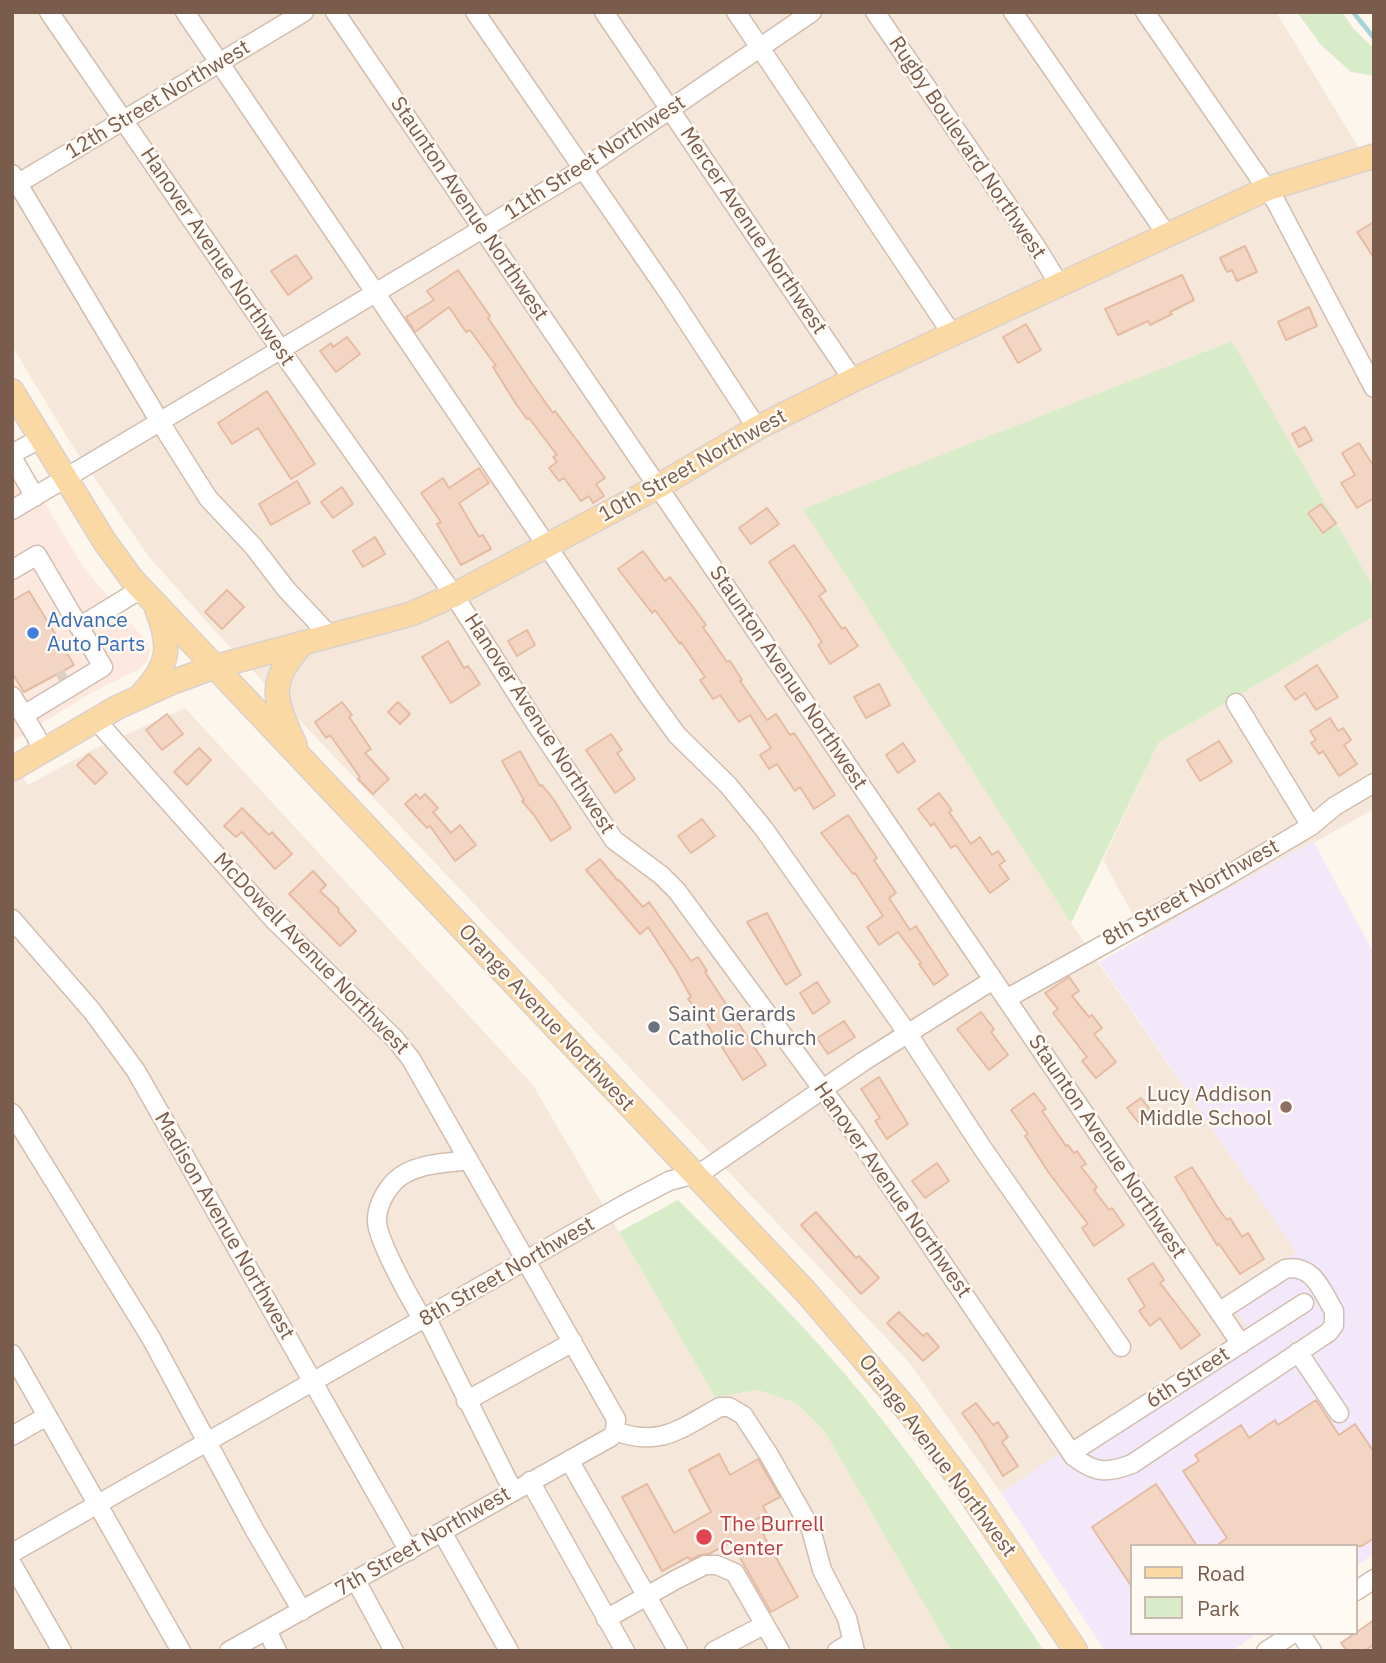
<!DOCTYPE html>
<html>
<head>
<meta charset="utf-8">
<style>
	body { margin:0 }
	#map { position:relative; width:1386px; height:1663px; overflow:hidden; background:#fdf6ec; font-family:"IBM Plex Sans",sans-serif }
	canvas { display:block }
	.frame { position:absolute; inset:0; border:14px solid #7a5c4d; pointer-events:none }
	.legend { position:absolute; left:1130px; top:1544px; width:228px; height:91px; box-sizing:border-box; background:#fffaf3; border:2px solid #cabbb1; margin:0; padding:9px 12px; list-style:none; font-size:21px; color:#7a5c4d }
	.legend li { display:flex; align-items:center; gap:14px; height:35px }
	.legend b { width:35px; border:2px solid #cabbb1 }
</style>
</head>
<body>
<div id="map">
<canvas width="1386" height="1663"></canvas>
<div class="frame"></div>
<ul class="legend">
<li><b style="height:9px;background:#fbd9a5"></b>Road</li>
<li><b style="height:19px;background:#d8ecc9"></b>Park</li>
</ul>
</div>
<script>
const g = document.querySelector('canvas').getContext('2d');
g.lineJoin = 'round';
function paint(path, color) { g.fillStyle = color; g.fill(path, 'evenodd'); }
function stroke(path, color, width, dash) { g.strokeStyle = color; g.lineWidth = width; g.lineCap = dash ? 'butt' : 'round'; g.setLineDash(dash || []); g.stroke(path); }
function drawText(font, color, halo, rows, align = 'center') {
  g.font = font + ' "IBM Plex Sans",sans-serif'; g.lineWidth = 5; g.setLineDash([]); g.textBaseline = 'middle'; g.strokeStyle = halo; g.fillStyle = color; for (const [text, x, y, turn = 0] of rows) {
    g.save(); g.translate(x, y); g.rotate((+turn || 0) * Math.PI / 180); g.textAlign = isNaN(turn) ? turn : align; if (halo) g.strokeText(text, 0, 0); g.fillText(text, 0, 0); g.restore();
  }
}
paint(new Path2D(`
	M12,12H1276L1374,173V588L1232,341L804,509L1071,923L1297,1252L1228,1298L1248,1327L1001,1493L908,1361L215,631L149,557L70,442L12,346Z
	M1374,616V809L1145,937L1103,860L1159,742Z
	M185,708L533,1085L715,1397L758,1390L796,1403L825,1432L951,1651H12V760L28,785L94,749Z`), '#f5e8da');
paint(new Path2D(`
	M12,449L84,568L145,640L150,651L147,662L139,669L84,697L12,742Z`), '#fde8e0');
paint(new Path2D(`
	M1313,841L1374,953V1554L1356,1566V1546H1132V1633H1258L1232,1651H1105L1001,1493L1247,1327L1227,1298L1296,1252L1099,962Z`), '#f3e8fa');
paint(new Path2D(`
	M1297,12H1342L1353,28L1374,49V76L1351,72L1320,44Z
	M1232,341L1374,588V616L1159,742L1071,923L803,509Z
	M678,1200C742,1264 808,1328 865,1398C930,1479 987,1565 1044,1651H951L825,1432L796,1403L758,1390L715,1397L619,1232Z`), '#d8ecc9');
stroke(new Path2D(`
	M1353,12L1374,38`), '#a5d3da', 4.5);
const building = new Path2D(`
	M1374,222V258L1357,232Z
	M1245,246L1257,272L1237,281L1232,270L1227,272L1220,258Z
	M296,255L312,278L288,295L271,271Z
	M458,270L490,316L488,318L533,385L553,413L555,411L605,478L596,484L604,496L593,503L589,496L581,501L564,478L559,481L549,468L557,462L553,457L557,455L529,418L527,419L516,404L493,367L496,366L470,330L466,332L449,307L415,332L406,317L434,300L427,291Z
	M1182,275L1194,300L1170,312L1172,314L1150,325L1148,321L1118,335L1105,309Z
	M1309,307L1317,326L1286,340L1278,322Z
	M1026,324L1041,350L1018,363L1003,337Z
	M347,337L360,354L336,372L320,351L331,343L333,347Z
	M267,391L315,464L291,479L258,428L232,444L218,423Z
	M1305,427L1312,440L1299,447L1292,434Z
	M1359,443L1374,467V498L1357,508L1341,483L1355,475L1342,453Z
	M479,468L489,483L459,503L479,537L483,535L491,549L461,565L437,524L441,522L421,493L443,478L449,488Z
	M297,481L310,503L271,525L259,504Z
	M342,487L353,504L333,518L321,502Z
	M1321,504L1336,523L1323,533L1308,513Z
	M767,508L779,524L751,544L739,528Z
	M375,537L385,554L363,567L353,551Z
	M794,545L826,591L819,596L842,629L845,627L858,646L830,664L818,645L822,642L806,617L769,562Z
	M643,551L665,581L670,577L693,607L706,625L703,627L727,662L730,661L742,680L740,681L767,720L776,714L790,735L794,733L835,795L814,809L800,787L795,791L777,764L769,769L760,755L771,748L750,715L739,722L720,695L713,699L700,680L705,677L681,642L680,644L655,610L652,613L618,569Z
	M227,590L244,607L222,629L205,612Z
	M29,591L74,665L24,692L12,673V601Z
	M527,630L535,645L517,656L508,641Z
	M448,641L464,668L468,666L480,684L451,703L422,657Z
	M1317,665L1338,697L1316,710L1305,693L1295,700L1285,686Z
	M879,684L890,705L866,718L854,697Z
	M342,702L352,715L349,717L371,749L365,753L389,779L373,794L358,779L360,777L330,735L326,738L315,722Z
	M398,702L410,714L400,724L388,712Z
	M167,714L183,734L162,750L146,730Z
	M1330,718L1338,731L1343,728L1351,740L1344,745L1357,764L1339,776L1323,751L1319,754L1311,743L1316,740L1310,731Z
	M611,734L622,750L617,753L635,779L615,793L586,750Z
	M1219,741L1232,762L1200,781L1187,760Z
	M903,743L915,761L898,773L886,755Z
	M199,748L211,760L187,785L174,772Z
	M520,751L540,786L542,785L554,800L571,828L551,841L534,815L522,801L524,800L502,761Z
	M89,754L107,773L95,784L77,765Z
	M939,793L952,810L949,812L971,844L980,837L992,855L998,851L1005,861L999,865L1009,879L990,893L956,845L951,848L934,823L931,826L918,809Z
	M416,794L420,799L425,794L438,808L433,812L451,833L460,825L476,845L455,861L430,826L427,828L405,804Z
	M242,808L269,835L272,832L292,854L275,869L242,832L236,837L224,826Z
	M848,815L877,858L874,860L896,893L889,898L910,930L916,926L948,975L934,985L919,964L921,963L898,932L879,945L867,927L883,916L855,873L853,874L821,833Z
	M702,819L715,836L691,853L678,836Z
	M600,859L618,881L619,880L643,907L649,902L691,961L698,957L707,971L705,972L766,1065L743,1080L700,1013L688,999L691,997L676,970L648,927L640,934L586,870Z
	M313,871L326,885L320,891L339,909L338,911L356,931L340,946L289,894Z
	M767,913L801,975L786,985L747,922Z
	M1069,977L1079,991L1072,996L1089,1017L1092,1015L1102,1028L1094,1034L1116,1062L1096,1078L1082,1061L1087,1057L1053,1013L1058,1009L1045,993Z
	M817,982L830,1002L813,1014L800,993Z
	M981,1012L994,1029L991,1032L1008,1055L989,1070L957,1029Z
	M844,1021L855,1037L828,1054L817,1038Z
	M879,1077L908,1124L887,1139L875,1121L880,1118L861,1089Z
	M1034,1093L1046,1109L1042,1111L1066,1146L1068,1145L1074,1153L1077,1151L1086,1164L1081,1167L1097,1187L1094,1190L1109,1210L1112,1208L1124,1225L1094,1246L1082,1228L1088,1224L1049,1173L1025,1136L1028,1134L1011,1110Z
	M1141,1098L1155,1116L1142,1127L1127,1108Z
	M937,1163L949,1181L925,1198L912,1181Z
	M1192,1167L1220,1211L1227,1220L1230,1218L1242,1237L1248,1233L1264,1259L1240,1274L1219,1244L1217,1245L1175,1177Z
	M816,1212L856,1258L859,1256L879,1278L861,1294L801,1225Z
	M1153,1263L1164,1280L1160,1283L1200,1335L1181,1349L1160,1318L1150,1326L1139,1311L1145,1306L1128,1279Z
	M899,1312L923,1336L927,1333L939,1347L923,1361L887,1323Z
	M1316,1400L1339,1435L1355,1424L1374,1452V1538L1362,1546H1216L1227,1538L1183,1471L1199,1461L1195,1455L1241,1425L1249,1438L1275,1420L1278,1425Z
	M976,1403L993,1425L998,1422L1008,1437L1002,1442L1018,1466L1003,1476L978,1435L962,1413Z
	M719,1454L730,1475L758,1459L780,1497L763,1506L767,1514L755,1520L798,1597L771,1612L731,1542L709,1554L700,1555L690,1560L688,1557L662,1571L622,1497L647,1484L674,1533L711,1512L689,1470Z
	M1156,1484L1197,1546H1132V1587L1092,1527Z
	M1374,1620V1644L1365,1651H1347L1341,1643Z`);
paint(building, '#f3d5c3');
stroke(building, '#e6bba3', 2);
stroke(new Path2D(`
	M60,682L68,677`), '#dcd0c4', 18, [18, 9]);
const minor = new Path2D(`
	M49,12L292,366L454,595L536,724L614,840L661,875L677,891L851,1128L1074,1457C1096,1474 1108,1473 1132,1464L1329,1332L1334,1325V1311C1322,1291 1313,1263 1285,1269L1220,1311
	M185,12L648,695L677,735L728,785L764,829L908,1034L983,1149L1121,1347
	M335,12L1241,1344
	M475,12L670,295L757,428
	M604,12L853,380
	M736,12L952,334
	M875,12L1035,245L1059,284
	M1013,12L1167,235
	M1145,12L1276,202L1374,388
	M12,174L160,422L208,498L253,546L286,589L330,636
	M12,187L304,12
	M12,454L41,438
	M12,457L35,497
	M12,510L581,170L812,12
	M12,570L37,555L103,667L24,715
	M79,627L141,589
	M12,696L36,736L42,751
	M1236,703L1311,826
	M95,719L274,920L395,1039L411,1059L616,1419L615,1431
	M12,919L92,1011L136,1071L409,1551
	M1006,999L1218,881L1311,826L1335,806L1374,783
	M12,1113L151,1338L254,1529L302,1611
	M469,1160C448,1163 425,1163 406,1173C390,1181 376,1204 377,1222C378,1240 407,1293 417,1310C421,1316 426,1321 431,1327L513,1491
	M1298,1352L1339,1413
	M12,1354L181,1651
	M466,1401L573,1342
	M615,1431C661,1448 681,1428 720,1407H729L743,1415L769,1455L811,1529L822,1570L847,1618L855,1651
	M12,1436L47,1416
	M1071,1453L1304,1303
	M569,1460L678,1651
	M530,1481L625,1651
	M442,1532L509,1651
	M12,1553L623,1205L669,1181L702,1172L864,1061L993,980
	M12,1564L62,1651
	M356,1581L394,1651
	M1356,1591L1374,1579
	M606,1619L677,1579L705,1565H717L735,1573L780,1651
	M267,1630L277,1651
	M1300,1633L1312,1651
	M229,1651L611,1437L615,1431
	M714,1651L764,1625
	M837,1651L852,1642
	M1266,1651L1294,1633`);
const major = new Path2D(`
	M12,391L105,542L132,579L805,1291L908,1411L967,1489L1076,1651
	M143,693C170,664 171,645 157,610
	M295,745C274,698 266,684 303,643
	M12,769L118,707L173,682L214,667L411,614L454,595L659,486L757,428L853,380L1267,189L1374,156`);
stroke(minor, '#d1beb0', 21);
stroke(major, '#dad1cd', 26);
stroke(minor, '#fff', 18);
stroke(major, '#fbd9a5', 23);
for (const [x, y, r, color] of [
	[33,633,7,"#3f7fe0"],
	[654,1027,7,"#6b7280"],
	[1286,1107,7,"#8d6e63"],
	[704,1537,9,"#e0444e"]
]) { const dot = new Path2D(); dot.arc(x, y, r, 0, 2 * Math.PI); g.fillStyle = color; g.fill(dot); stroke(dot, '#fffaf3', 2.5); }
drawText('21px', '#7a5c4d', '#fffaf3', [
	["12th Street Northwest",158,100,-31],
	["Rugby Boulevard Northwest",967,148,56],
	["11th Street Northwest",595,158,-33],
	["Staunton Avenue Northwest",469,209,56],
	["Mercer Avenue Northwest",753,231,56],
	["Hanover Avenue Northwest",217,257,56],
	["10th Street Northwest",693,466,-29],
	["Staunton Avenue Northwest",788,678,56],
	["Hanover Avenue Northwest",539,724,57],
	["8th Street Northwest",1191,893,-29],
	["McDowell Avenue Northwest",311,954,46],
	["Orange Avenue Northwest",546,1018,47],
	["Staunton Avenue Northwest",1107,1147,56],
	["Hanover Avenue Northwest",892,1190,55],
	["Madison Avenue Northwest",224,1226,60],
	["8th Street Northwest",507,1272,-30],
	["6th Street",1188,1378,-33],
	["Orange Avenue Northwest",937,1456,53],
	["7th Street Northwest",423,1542,-30]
]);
drawText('21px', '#366cbe', '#fffaf3', [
	["Advance",47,621],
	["Auto Parts",47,645]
], 'left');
drawText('21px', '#5b616d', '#fffaf3', [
	["Saint Gerards",668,1015],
	["Catholic Church",668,1039]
], 'left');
drawText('21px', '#785e54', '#fffaf3', [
	["Lucy Addison",1272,1095],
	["Middle School",1272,1119]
], 'right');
drawText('21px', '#be3a42', '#fffaf3', [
	["The Burrell",720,1525],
	["Center",720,1549]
], 'left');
</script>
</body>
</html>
